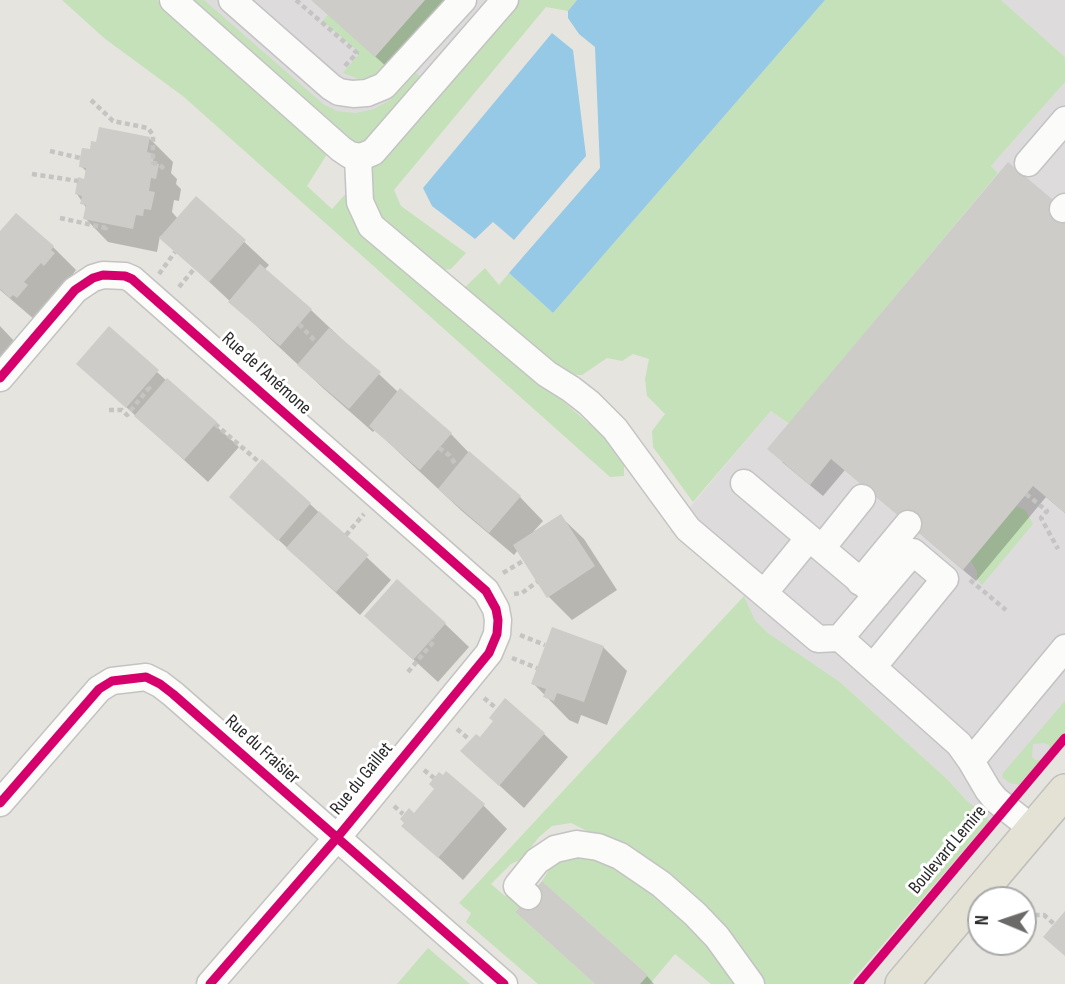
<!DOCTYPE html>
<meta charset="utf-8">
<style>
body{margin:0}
#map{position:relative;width:1065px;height:984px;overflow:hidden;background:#e6e4de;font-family:"Sofia Sans Condensed",sans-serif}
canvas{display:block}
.north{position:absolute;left:967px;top:886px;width:70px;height:70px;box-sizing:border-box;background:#fff;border:2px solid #a9a9a9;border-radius:50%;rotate:272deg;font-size:19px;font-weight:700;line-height:28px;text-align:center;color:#292929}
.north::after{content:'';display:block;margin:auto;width:24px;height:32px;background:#6b6a68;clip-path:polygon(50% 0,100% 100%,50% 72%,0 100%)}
</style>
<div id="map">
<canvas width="1065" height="984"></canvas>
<div class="north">N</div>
</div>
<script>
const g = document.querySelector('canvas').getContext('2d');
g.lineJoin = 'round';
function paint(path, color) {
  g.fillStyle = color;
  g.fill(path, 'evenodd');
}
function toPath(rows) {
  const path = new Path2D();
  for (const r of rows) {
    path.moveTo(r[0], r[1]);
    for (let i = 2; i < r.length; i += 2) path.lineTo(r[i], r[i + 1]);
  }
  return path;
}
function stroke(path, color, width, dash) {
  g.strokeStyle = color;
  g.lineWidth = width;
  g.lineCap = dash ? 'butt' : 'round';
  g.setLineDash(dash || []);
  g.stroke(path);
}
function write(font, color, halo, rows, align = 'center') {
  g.font = font + ' "Sofia Sans Condensed",sans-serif';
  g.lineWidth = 6;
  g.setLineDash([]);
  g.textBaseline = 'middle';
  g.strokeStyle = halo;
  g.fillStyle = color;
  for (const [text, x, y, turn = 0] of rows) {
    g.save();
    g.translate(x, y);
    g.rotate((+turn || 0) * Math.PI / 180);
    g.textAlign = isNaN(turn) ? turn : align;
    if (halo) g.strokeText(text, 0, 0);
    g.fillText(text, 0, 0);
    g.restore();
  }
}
paint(toPath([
 [194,0,490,0,369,138,351,139],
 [1001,0,1065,0,1065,57],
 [1065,82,1065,732,989,821,984,813,968,802,948,780,840,682,768,633,755,620,744,596,670,531,771,411,788,424,998,173,991,166]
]), '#dedbdd');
paint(toPath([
 [62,0,157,0,329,151,307,186,332,209,350,189,355,221,624,454,624,476,610,477,184,97,104,38],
 [191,0,204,0,323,104,337,111,356,113,374,109,390,100,416,73,422,78,361,147],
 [425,0,449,0,376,76,359,79,343,73,360,53,323,21,328,15,375,56],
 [516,0,577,0,568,11,546,7,394,190,401,206,466,253,451,269,437,271,382,223,367,185,372,166],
 [825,0,1001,0,1065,57,1065,82,991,166,998,173,789,424,771,411,693,502,653,447,652,431,665,414,647,396,645,379,649,359,633,354,622,361,607,358,582,375,566,375,460,292,485,268,499,285,509,273,553,313],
 [1016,506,1025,510,1033,524,982,585,977,579,977,571,970,560],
 [744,596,755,620,768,633,840,682,948,780,968,802,984,813,989,821,849,984,757,984,591,833,571,823,552,826,539,837,522,859,511,864,491,884,505,896,514,889,524,901,515,912,595,984,538,984,466,922,471,913,459,903],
 [1065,701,1065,732,1050,750,1049,745,1044,743,1033,744,1032,757,1035,760,1041,760,1019,785,1010,783,1002,777,1003,773],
 [576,855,602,856,665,894,743,984,711,984,675,954,650,984,640,984,648,975,542,881,554,862],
 [428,948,470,984,397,984]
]), '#c5e1b9');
paint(toPath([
 [577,0,825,0,553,313,509,273,600,168,595,47,579,34,568,18,568,11],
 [552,33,573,50,586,156,514,240,493,222,475,239,432,206,423,188]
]), '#95c9e5');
paint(toPath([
 [312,0,448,0,388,68],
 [149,138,173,162,171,173,177,179,176,184,181,189,179,201,174,200,172,212,178,219,197,198,269,265,264,270,311,310,399,393,451,434,474,458,520,497,543,521,533,532,560,516,584,539,617,590,572,620,548,596,518,550,514,555,463,512,375,430,373,432,323,388,160,236,157,252,108,242,85,218,87,209,77,194,85,181,87,172,81,166,91,151],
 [1065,212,1065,513,1046,497,976,581,845,470,823,496,782,462],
 [0,234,53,247,76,270,73,274,77,278,35,320,0,290],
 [0,326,15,342,0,361],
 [110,329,239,447,208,482,79,364],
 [231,496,310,504,391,580,360,615],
 [366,616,445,624,469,647,438,682],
 [603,647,627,671,607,725,581,715,578,724,569,720,533,683],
 [544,734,568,757,524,808,462,751,480,739],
 [436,789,483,805,507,829,463,880,404,826],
 [542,884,647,976,654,984,596,984]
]), '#0003');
paint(toPath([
 [311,0,425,0,375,57],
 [99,127,150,137,147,152,154,154,153,163,159,164,156,179,151,178,149,191,155,192,151,210,144,209,143,216,136,215,133,229,83,219,86,205,80,204,82,196,75,194,78,177,84,179,86,168,79,167,80,158,82,148,90,149,91,141,96,142],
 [1008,162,1065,210,1065,513,1033,486,963,570,831,459,810,485,767,449],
 [196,196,246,240,209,282,159,238],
 [16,213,54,246,51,250,55,253,44,266,41,263,24,282,28,285,17,298,13,295,10,298,0,289,0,231],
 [260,264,312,309,280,346,228,302],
 [109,326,159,370,126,408,76,364],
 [329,328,381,372,349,409,297,365],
 [167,378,217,422,184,460,134,416],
 [400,388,452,433,420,470,369,426],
 [469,451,521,496,489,533,438,489],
 [262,459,311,503,278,541,229,497],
 [319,511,369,555,336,592,286,548],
 [561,514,595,566,547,598,513,545],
 [397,579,446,623,413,660,364,616],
 [552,627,604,646,584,702,557,693,554,701,543,697,546,689,531,684],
 [505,698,545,733,499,786,460,751,476,734,480,737,493,721,489,718],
 [446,771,485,804,438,858,401,826,404,823,400,819,409,808,414,813,434,789,429,784,439,772,443,775],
 [542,881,648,975,640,984,595,984,515,912],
 [1065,911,1065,956,1043,937]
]), '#ceccc8');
const minor = toPath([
 [173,0,341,149,350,155,361,157,373,152,505,0],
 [232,0,331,87,339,92,353,94,367,93,384,86,463,0],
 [358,157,360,202,371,226,547,374,571,389,589,403,615,429,688,529,818,639,840,638],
 [1028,163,1065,120],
 [1063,209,1065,207],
 [0,378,75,290,93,278,103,275,125,276,132,279,486,591,496,609,498,620,497,634,489,653,336,839,210,984],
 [744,483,877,595],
 [822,548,862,498],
 [860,582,908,524],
 [764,593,809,538],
 [873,667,945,579,913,552,840,638,959,744,971,761],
 [0,803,99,689,112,681,146,677,160,684,173,694,504,984],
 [1033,829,996,800,988,790,971,761,1065,648],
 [528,896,517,886,537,861,555,849,577,844,598,847,620,856,661,884,695,914,717,937,751,984]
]);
const major = toPath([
 [902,984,1065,791]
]);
stroke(minor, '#c4c3c3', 29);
stroke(major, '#bfbebc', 36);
stroke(toPath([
 [296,0,357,53,343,68],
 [91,100,113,121,148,128,153,135,153,163,159,164,166,171],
 [50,151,80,158],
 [32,174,78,181],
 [60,218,106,228,106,224],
 [159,274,175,252],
 [179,287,194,269],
 [299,324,316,342],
 [109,410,122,410,127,415,149,388,145,386],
 [215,424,259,462],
 [439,448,449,455,457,466],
 [1026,494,1047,511,1041,518,1058,549],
 [346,535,364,514],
 [503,573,523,561],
 [970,580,1006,610],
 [514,594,522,593,537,582],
 [520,635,545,645],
 [512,658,537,668],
 [408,672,434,641,432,638],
 [484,698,496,708],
 [457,729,470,740],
 [424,770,434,778],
 [394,806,403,814],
 [1023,928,1036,915,1044,915,1054,924]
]), '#c4c4c3', 4.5, [5, 3.5]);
stroke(minor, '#fbfbfa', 26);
stroke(major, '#e4e2d4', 33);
stroke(toPath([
 [0,378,75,290,93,278,103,275,125,276,132,279,486,591,496,609,498,620,497,634,489,653,336,839,210,984],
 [0,803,99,689,112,681,146,677,160,684,173,694,504,984],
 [858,984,1065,738]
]), '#d6006c', 9);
write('19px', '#292929', '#fff', [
 ["Rue de l'Anémone",266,374,42],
 ["Rue du Fraisier",262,750,42],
 ["Rue du Gaillet",362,779,-51],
 ["Boulevard Lemire",948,850,-50]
]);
</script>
